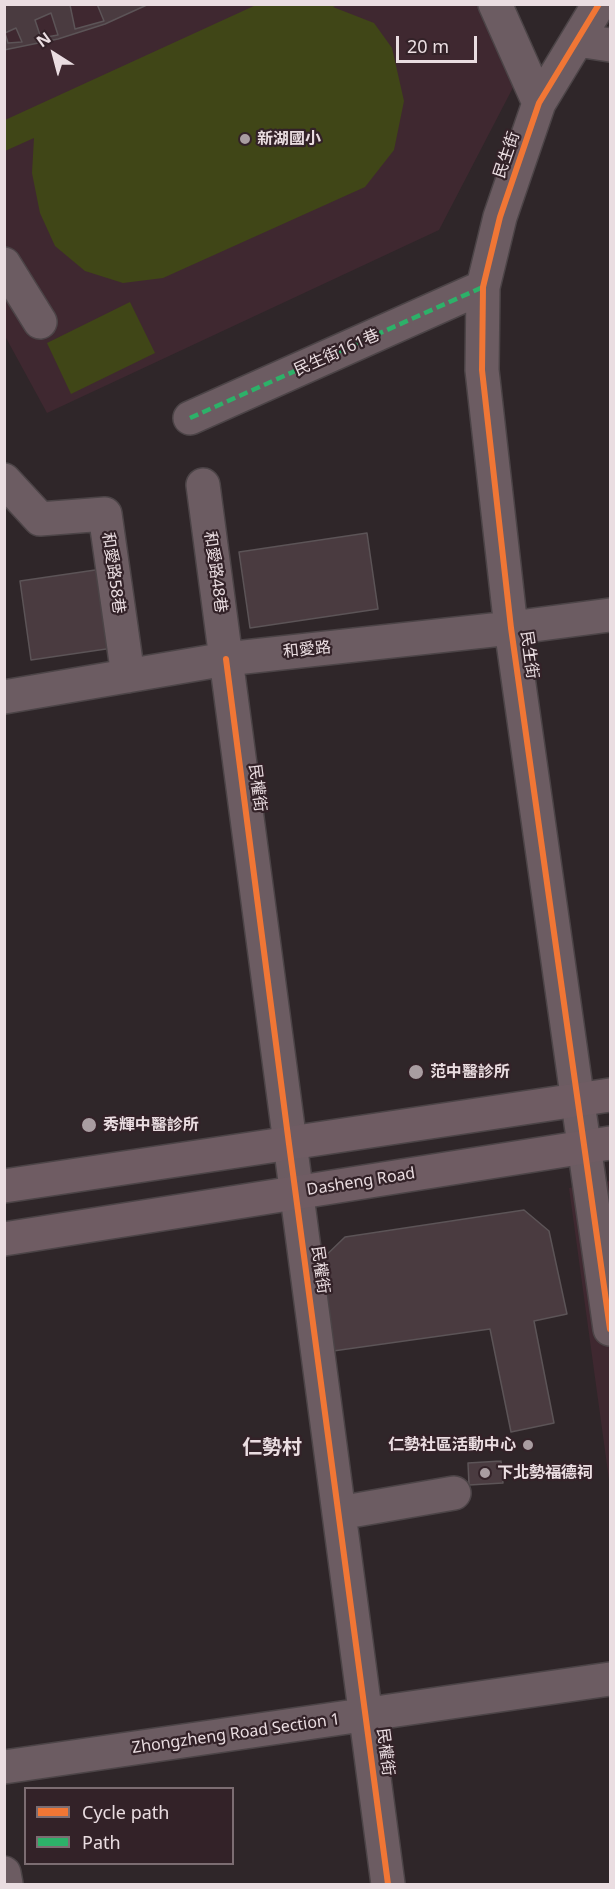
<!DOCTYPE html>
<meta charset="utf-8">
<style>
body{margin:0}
#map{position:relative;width:615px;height:1889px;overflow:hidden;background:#2f2629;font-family:"Noto Sans",sans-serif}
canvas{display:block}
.frame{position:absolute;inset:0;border:6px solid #eadde1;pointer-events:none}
.legend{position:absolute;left:24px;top:1787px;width:210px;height:78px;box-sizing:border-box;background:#332228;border:2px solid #7c6d72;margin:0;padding:8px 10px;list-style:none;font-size:18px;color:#eadde1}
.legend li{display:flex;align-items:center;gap:12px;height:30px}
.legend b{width:30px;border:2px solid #7c6d72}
.north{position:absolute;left:24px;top:24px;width:60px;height:60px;-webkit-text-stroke:4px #332228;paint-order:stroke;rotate:324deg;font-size:16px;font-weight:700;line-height:24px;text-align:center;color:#eadde1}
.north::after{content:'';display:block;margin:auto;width:21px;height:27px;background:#eadde1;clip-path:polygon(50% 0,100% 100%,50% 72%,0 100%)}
.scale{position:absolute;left:396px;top:36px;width:81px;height:27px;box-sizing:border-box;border:3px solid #eadde1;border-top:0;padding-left:8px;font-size:18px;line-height:21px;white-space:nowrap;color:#eadde1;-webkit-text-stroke:4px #332228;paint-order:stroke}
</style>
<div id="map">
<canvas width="615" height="1889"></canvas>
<div class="frame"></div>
<ul class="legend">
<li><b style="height:8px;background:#f07635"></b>Cycle path</li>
<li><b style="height:8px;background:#2db169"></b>Path</li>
</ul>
<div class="north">N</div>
<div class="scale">20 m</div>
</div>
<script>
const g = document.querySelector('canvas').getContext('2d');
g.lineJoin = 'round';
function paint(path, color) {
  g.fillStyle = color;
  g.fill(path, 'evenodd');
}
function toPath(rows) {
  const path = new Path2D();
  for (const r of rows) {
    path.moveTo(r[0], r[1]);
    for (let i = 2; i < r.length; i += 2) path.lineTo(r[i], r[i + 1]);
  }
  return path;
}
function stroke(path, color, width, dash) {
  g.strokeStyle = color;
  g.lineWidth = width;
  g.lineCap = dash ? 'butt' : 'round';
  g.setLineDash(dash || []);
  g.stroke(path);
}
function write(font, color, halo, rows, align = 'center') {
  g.font = font + ' "Noto Sans","Noto Sans TC",sans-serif';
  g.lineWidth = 4.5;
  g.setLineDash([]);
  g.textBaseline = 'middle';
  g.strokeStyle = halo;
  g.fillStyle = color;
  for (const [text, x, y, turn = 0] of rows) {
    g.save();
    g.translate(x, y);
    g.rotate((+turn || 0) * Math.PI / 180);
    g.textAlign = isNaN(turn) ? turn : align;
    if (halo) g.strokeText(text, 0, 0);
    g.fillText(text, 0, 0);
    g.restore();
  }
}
paint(toPath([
 [4,5,512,5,533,49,439,230,47,413,5,336],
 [610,1181,610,1487,569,1188]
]), '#3f2830');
paint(toPath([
 [256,5,337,5,333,7,374,23,392,48,404,101,394,150,365,187,163,278,123,283,85,271,55,246,40,213,32,173,34,138,5,151,5,120],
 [130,302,155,353,71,394,47,343]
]), '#404617');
const building = toPath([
 [4,4,72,4,70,5,75,29,104,21,97,4,149,4,105,24,58,39,4,50,4,4],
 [51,13,58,35,41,38,35,20,51,13],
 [16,28,22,42,8,43,5,33,16,28],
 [367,533,378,609,250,628,239,552,367,533],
 [102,569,113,648,31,660,20,581,102,569],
 [524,1210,549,1231,567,1314,534,1321,554,1423,511,1432,490,1329,326,1352,316,1265,345,1237,524,1210],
 [501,1461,503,1483,469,1485,468,1463,501,1461]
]);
paint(building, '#4a3b40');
stroke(building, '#5c5457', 1.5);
const minor = toPath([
 [495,4,539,103],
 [599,4,539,103,500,217,483,287,482,370,511,628,610,1329],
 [578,40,610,45],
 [4,264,40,322],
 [190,418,483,287],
 [4,480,40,519,105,514,128,676],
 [203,485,388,1884],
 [4,697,226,659,511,628,610,615],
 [339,1513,454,1493],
 [4,1767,610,1679],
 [4,1873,6,1884]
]);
const major = toPath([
 [4,1186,610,1095],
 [4,1239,610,1143]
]);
stroke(minor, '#4c4447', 36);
stroke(major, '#4c4447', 36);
stroke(minor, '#6c5c62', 33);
stroke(major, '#6f5c63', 33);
stroke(toPath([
 [190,418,483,287]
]), '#2db169', 4.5, [9, 4.5]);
stroke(toPath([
 [599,4,539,103,500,217,483,287,482,370,511,628,610,1329],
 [226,659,289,1144,388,1884]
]), '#f07635', 6);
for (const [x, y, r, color] of [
 [245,139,6,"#a99da1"],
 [416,1072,8,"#a99da1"],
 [89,1125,8,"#a99da1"],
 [528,1445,6,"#a99da1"],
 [485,1473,6,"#a99da1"]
]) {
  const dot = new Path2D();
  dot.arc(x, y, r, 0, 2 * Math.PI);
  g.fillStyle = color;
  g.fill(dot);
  stroke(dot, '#332228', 2);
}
write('bold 16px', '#eadde1', '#332228', [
 ["新湖國小",257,139],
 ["范中醫診所",430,1072],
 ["秀輝中醫診所",103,1125],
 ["仁勢社區活動中心",516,1445,"right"],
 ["下北勢福德祠",497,1473]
], 'left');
write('16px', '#eadde1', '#332228', [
 ["民生街",507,155,-71],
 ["民生街161巷",337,353,-24],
 ["和愛路48巷",215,572,82],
 ["和愛路58巷",113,573,82],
 ["和愛路",307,650,-6],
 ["民生街",529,655,82],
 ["民權街",257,788,83],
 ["Dasheng Road",361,1182,-9],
 ["民權街",320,1270,82],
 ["Zhongzheng Road Section 1",236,1734,-8],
 ["民權街",385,1752,83]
]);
write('bold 20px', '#eadde1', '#332228', [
 ["仁勢村",272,1448]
]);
</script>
